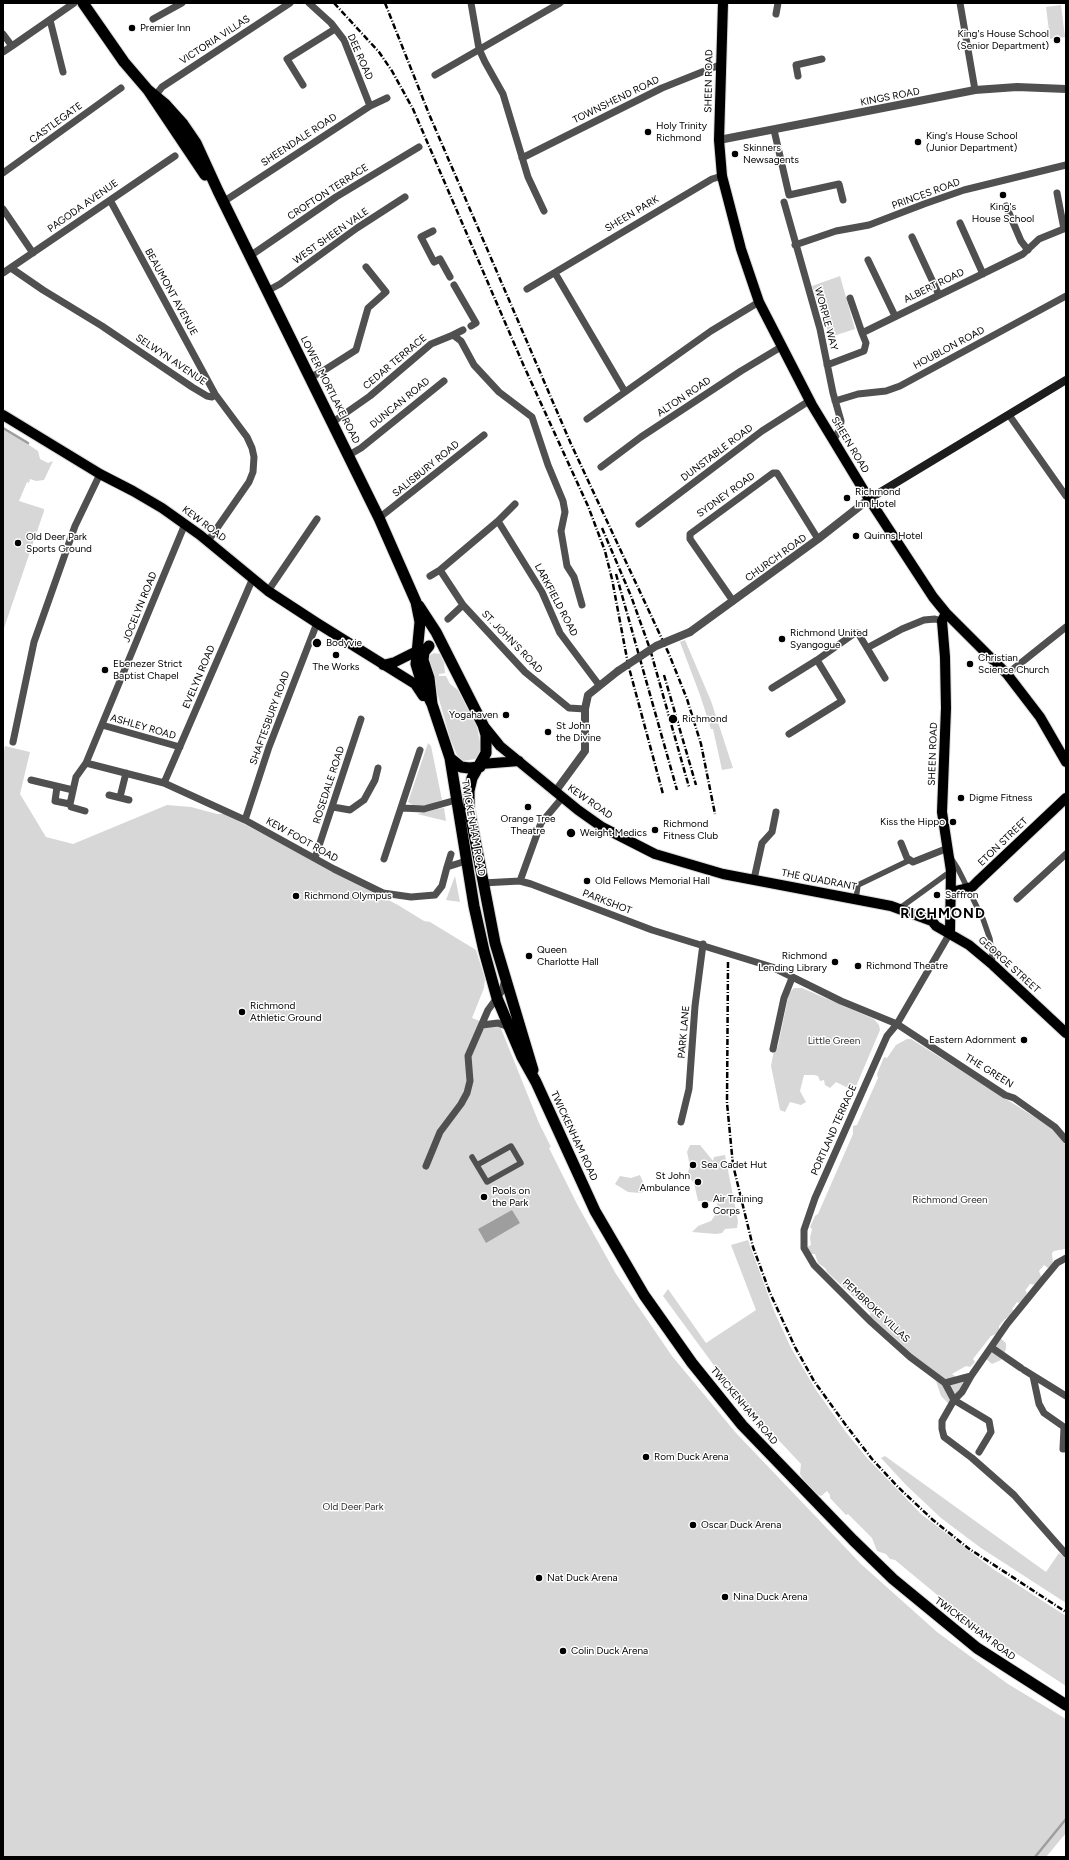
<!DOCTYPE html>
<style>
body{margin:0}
#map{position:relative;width:1069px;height:1860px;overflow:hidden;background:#fff;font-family:Figtree,sans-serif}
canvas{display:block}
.frame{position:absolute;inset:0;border:4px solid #000;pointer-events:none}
</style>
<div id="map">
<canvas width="1069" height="1860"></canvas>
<div class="frame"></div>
</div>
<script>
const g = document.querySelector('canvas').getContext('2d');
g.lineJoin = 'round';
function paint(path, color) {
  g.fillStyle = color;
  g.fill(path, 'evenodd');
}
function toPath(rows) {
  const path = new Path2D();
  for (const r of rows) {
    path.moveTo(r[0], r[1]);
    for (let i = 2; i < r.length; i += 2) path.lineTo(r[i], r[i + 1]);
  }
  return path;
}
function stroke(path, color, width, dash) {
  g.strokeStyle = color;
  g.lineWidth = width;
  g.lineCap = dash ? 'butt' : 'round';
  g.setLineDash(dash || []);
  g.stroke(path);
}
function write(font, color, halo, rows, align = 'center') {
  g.font = font + ' Figtree,sans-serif';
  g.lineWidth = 3;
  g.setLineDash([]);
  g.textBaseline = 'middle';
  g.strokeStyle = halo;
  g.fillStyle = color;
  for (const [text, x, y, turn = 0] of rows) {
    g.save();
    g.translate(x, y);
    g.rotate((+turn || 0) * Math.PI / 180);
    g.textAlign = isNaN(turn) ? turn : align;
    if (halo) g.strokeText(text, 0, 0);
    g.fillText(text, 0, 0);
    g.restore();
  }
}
paint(toPath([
 [1061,5,1065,37,1050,39,1046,7],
 [840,276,855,329,830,337,812,286],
 [3,427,27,441,29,445,38,451,40,459,48,463,53,461,44,480,36,481,30,479,29,483,27,482,19,501,44,509,44,511,3,631],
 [685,640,711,701,733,768,722,770,713,729,711,729,700,695,680,642],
 [434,653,440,654,444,663,445,673,439,674,439,676,446,676,450,684,458,690,477,727,481,748,479,755,475,759,463,761,457,755,450,738,427,657],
 [428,743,431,746,442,800,428,805,414,806,408,802],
 [5,746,30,752,20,794,46,837,73,844,167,805,191,807,217,814,225,814,398,905,424,921,430,922,476,950,485,979,484,988,472,1018,490,1025,500,1026,539,1123,551,1147,549,1148,577,1204,616,1274,672,1356,736,1433,861,1564,937,1632,1008,1684,1066,1719,1066,1833,1046,1857,3,1857,3,757],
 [444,808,446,821,417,814,437,809],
 [455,876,460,902,446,900],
 [794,988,802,988,874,1019,879,1025,880,1030,854,1091,836,1082,830,1088,825,1085,824,1080,820,1081,818,1076,814,1075,804,1075,800,1091,806,1102,801,1105,790,1102,785,1112,780,1110,771,1066,774,1050,776,1050,778,1046,789,993],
 [907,1039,911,1039,1052,1128,1066,1146,1065,1249,1054,1251,1052,1253,1053,1264,1048,1268,1044,1265,1039,1271,1041,1276,1038,1285,1030,1284,1025,1291,1027,1292,1024,1299,1019,1303,1017,1302,1012,1309,1014,1311,1011,1315,1004,1320,999,1326,999,1333,991,1336,973,1359,975,1362,970,1367,966,1366,952,1374,963,1382,955,1402,948,1403,941,1396,936,1381,869,1316,871,1313,827,1272,825,1268,818,1263,815,1254,810,1254,807,1247,811,1245,810,1238,812,1229,810,1227,815,1216,818,1214,853,1134,853,1126,857,1125,878,1078,877,1074,884,1057,887,1058,896,1045],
 [690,1145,700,1145,713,1161,714,1157,725,1155,738,1221,737,1228,725,1229,722,1233,716,1234,692,1232,698,1226,711,1221,718,1211,717,1202,698,1201,694,1183,687,1175,690,1166,687,1152],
 [640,1175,646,1189,641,1193,628,1192,615,1184,620,1176,631,1178],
 [748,1240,774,1311,791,1348,816,1390,845,1431,867,1458,921,1514,993,1569,1066,1616,1066,1686,976,1627,895,1560,890,1559,886,1554,877,1551,872,1538,848,1514,846,1515,830,1498,830,1495,827,1491,821,1496,811,1492,800,1474,801,1464,756,1416,724,1379,663,1296,668,1289,706,1343,756,1310,731,1245],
 [1000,1338,1006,1343,1006,1349,1001,1360,992,1364,986,1359],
 [885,1456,1046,1572,1059,1553,1066,1559,1066,1603,981,1548,941,1518,906,1485,881,1458]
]), '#d7d7d7');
paint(toPath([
 [512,1210,520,1223,486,1243,478,1229]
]), '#9e9e9e');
stroke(toPath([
 [3,428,28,443],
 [1035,1857,1066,1819]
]), '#9e9e9e', 2.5);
const primary = toPath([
 [723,3,719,140,722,176,741,249,759,302,812,405,869,499,933,597,946,613,1007,674,1040,717,1066,762],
 [3,415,100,474,133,491,162,508,200,535,268,591,317,623,415,684,423,696],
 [946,613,942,621,945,657,946,708,942,812,951,871,950,933],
 [383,665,395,662,417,651],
 [483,725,500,746,578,810,602,827,655,854,723,874,891,906,932,921,936,926,969,945,993,965,1066,1033],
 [481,764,519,761],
 [951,892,972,887,977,882,1066,798]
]);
const trunk = toPath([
 [83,3,124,62,148,90,205,175],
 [148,90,165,104,183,124,196,143,218,191,379,518,416,602,420,622,416,664,422,684,432,704],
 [419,606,436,632,483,725,486,735,486,753,472,778,469,791,469,808,495,943,533,1070],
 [429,646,424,652,423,660,429,678,432,704,450,758,461,767,469,768,480,767],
 [450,758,474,906,484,951,497,998,522,1057,536,1082,595,1211,644,1295,692,1363,742,1425,853,1540,893,1579,977,1648,1066,1705]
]);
stroke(primary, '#dbdbdb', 12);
stroke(trunk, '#dbdbdb', 13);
stroke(toPath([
 [951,858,958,869,983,919,990,939,993,964],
 [856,899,858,885,910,860],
 [900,908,951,871],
 [472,1157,487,1182,521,1163,511,1146,477,1165]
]), '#505050', 5.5);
stroke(toPath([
 [309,3,331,23,344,40,370,106],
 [471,3,479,49,485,62,503,94,528,177,544,211],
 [960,3,975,90],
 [776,14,778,3],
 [153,19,182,3],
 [50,20,63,72],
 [3,34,12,46,74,3],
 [3,52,12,46],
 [435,75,560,3],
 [798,76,796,65,822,59],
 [303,85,287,59,335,29],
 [155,96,162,87,290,3],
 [774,130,789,195,839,184,843,200],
 [522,158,662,88,717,66,721,66],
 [3,173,121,88],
 [1057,193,1064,229],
 [110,200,215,394,247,437,252,448,254,457,253,472,249,482,208,541],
 [223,202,370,106,387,98],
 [784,202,820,329,833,393,841,421,840,429,833,441],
 [1006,206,1021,241,1028,250],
 [3,209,33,253],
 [960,223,983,274],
 [433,231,421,237,434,262,440,259,450,277],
 [912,237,939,295],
 [795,245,836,231,869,225,924,204,964,190,1066,165],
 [250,256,336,197,419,147],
 [868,260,895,316],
 [11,268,43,290,102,326,192,387,207,396,212,397,215,394],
 [3,273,175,156],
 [555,273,625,392],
 [454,285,476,323,471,326],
 [527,289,712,179,722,176],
 [267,291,280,284,357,228,405,197],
 [850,298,862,333],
 [453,335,463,330],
 [827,365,864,351,866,343,862,333,1023,254,1039,239,1066,228],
 [311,377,323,371,356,350,368,308,386,292,366,267],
 [835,401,858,394,886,391,900,386,1066,296],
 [1009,415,1066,496],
 [587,419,711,331,759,302],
 [333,422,370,396,431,344,453,335,461,341,474,365,499,392,532,417,548,465,563,501,565,512,561,531,567,566,574,577,582,605],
 [349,455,361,448,444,381],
 [601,467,641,437,741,371,781,347],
 [379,518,484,435],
 [498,521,515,504],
 [639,524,762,431,809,401],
 [440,570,463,605,525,672,569,708,585,709],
 [430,576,440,570,498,521,542,592,560,633,599,685],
 [268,591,317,519],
 [733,601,690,539,690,534,773,473,777,473,818,539],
 [448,619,463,605],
 [867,648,885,678],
 [817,660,855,633,858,633,867,648,902,629,924,620,935,619,942,621],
 [1007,674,1066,627],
 [772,688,817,660,842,701,789,734],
 [102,725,180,747],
 [13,742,34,642,75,526,100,474],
 [86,763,164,783,245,820,334,869,383,893,411,897,435,895,442,886,447,867,466,861],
 [31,780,73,790],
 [164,783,253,578],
 [57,787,55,801,70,804],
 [109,795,129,800],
 [120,797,126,773],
 [333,807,350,810,364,800,375,780,378,768],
 [401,808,424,809,456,800],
 [85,811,71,807,70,804,76,777,86,763,185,524],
 [245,820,269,747,317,623],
 [901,843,907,858,913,862,948,848],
 [315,858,361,719],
 [384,859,420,750],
 [447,867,451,854],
 [754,879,762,843,772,832,776,812],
 [520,881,541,823,562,798],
 [482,883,520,881,531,884,652,930,772,967,841,1001,897,1024,1005,1095,1014,1098,1055,1127,1066,1140],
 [1017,899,1066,854],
 [950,933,897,1024,887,1036,815,1198,804,1230,804,1248,814,1265,871,1322,910,1357,945,1383,971,1376,1007,1324,1042,1281,1057,1263,1066,1258],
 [482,1025,498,1023,506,1026,510,1030],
 [773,1049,784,998,792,978],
 [681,1122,689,1089,695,1006,703,944],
 [426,1166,440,1132,461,1104,467,1093,470,1081,468,1056,488,1010,502,991,505,979],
 [992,1348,1021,1368],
 [1024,1370,1066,1396],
 [971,1376,962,1392,954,1400,989,1421,991,1432,979,1452],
 [1033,1376,1039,1404,1044,1413,1064,1427,1063,1449],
 [945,1383,954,1400,942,1421,942,1429,944,1437,972,1458,1014,1495,1066,1554]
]), '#505050', 7);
stroke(toPath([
 [719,140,975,90,1017,87,1066,89],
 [690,632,818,539,869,499],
 [555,792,585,751,585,709,588,695,618,671]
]), '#505050', 8);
stroke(toPath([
 [869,499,1066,380]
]), '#1d1d1d', 8);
stroke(primary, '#000', 10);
stroke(trunk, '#000', 11);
stroke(toPath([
 [334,3,379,52,392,71,413,109,523,364,588,506,605,551,612,579,628,664,663,794],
 [385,3,429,114,571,444,669,654,687,699,701,744,715,814],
 [602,528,631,596,650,649,689,787],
 [616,574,677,790],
 [664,675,696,785],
 [728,962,727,1103,733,1165,753,1247,770,1293,795,1347,814,1381,845,1424,872,1459,898,1487,933,1520,968,1548,1066,1612]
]), '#000', 2.5, [6, 2, 1, 2]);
stroke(toPath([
 [618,671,656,646,690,632]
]), '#505050', 8);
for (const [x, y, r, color] of [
 [132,28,4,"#000"],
 [1057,40,4,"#000"],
 [648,132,4,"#000"],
 [918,142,4,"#000"],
 [735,154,4,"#000"],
 [1003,195,4,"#000"],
 [847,498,4,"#000"],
 [856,536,4,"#000"],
 [18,543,4,"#000"],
 [782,639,4,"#000"],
 [317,643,5,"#000"],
 [336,655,4,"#000"],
 [970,664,4,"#000"],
 [105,670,4,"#000"],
 [506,715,4,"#000"],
 [673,719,5,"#000"],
 [548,732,4,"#000"],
 [961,798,4,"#000"],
 [528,807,4,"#000"],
 [953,822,4,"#000"],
 [655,830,4,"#000"],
 [571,833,5,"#000"],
 [587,881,4,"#000"],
 [937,895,4,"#000"],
 [296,896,4,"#000"],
 [529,956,4,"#000"],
 [835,962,4,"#000"],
 [858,966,4,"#000"],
 [242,1012,4,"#000"],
 [1024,1040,4,"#000"],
 [693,1165,4,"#000"],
 [698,1182,4,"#000"],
 [484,1197,4,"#000"],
 [705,1205,4,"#000"],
 [646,1457,4,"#000"],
 [693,1525,4,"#000"],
 [539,1578,4,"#000"],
 [725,1597,4,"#000"],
 [563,1651,4,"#000"]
]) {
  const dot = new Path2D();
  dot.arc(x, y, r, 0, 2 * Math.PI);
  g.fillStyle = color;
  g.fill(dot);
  stroke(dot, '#fff', 1.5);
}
write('10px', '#000', '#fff', [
 ["Premier Inn",140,28],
 ["King's House School",1049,34,"right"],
 ["(Senior Department)",1049,46,"right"],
 ["Holy Trinity",656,126],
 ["Richmond",656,138],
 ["King's House School",926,136],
 ["(Junior Department)",926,148],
 ["Skinners",743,148],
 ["Newsagents",743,160],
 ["King's",1003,207,"center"],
 ["House School",1003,219,"center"],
 ["Richmond",855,492],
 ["Inn Hotel",855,504],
 ["Quinns Hotel",864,536],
 ["Old Deer Park",26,537],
 ["Sports Ground",26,549],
 ["Richmond United",790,633],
 ["Syangogue",790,645],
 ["Bodyvie",326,643],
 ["Christian",978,658],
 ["Science Church",978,670],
 ["Ebenezer Strict",113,664],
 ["Baptist Chapel",113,676],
 ["The Works",336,667,"center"],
 ["Yogahaven",498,715,"right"],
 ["Richmond",682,719],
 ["St John",556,726],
 ["the Divine",556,738],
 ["Digme Fitness",969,798],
 ["Orange Tree",528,819,"center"],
 ["Theatre",528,831,"center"],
 ["Kiss the Hippo",945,822,"right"],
 ["Richmond",663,824],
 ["Fitness Club",663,836],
 ["Weight Medics",580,833],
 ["Old Fellows Memorial Hall",595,881],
 ["Saffron",945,895],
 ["Richmond Olympus",304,896],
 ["Queen",537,950],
 ["Charlotte Hall",537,962],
 ["Richmond",827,956,"right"],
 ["Lending Library",827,968,"right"],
 ["Richmond Theatre",866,966],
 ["Richmond",250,1006],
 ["Athletic Ground",250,1018],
 ["Eastern Adornment",1016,1040,"right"],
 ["Sea Cadet Hut",701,1165],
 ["St John",690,1176,"right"],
 ["Ambulance",690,1188,"right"],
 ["Pools on",492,1191],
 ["the Park",492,1203],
 ["Air Training",713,1199],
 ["Corps",713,1211],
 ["Rom Duck Arena",654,1457],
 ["Oscar Duck Arena",701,1525],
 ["Nat Duck Arena",547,1578],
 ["Nina Duck Arena",733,1597],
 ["Colin Duck Arena",571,1651]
], 'left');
write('10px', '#000', '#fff', [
 ["VICTORIA VILLAS",215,40,-33],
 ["DEE ROAD",360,57,66],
 ["SHEEN ROAD",709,81,-89],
 ["KINGS ROAD",890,97,-11],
 ["TOWNSHEND ROAD",616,100,-26],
 ["CASTLEGATE",56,123,-36],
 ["SHEENDALE ROAD",299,140,-33],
 ["CROFTON TERRACE",328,192,-33],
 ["PRINCES ROAD",926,194,-20],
 ["PAGODA AVENUE",83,206,-35],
 ["SHEEN PARK",632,214,-31],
 ["WEST SHEEN VALE",331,236,-35],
 ["ALBERT ROAD",934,286,-26],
 ["BEAUMONT AVENUE",171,292,61],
 ["WORPLE WAY",826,319,75],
 ["HOUBLON ROAD",949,348,-28],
 ["SELWYN AVENUE",171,360,34],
 ["CEDAR TERRACE",395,362,-40],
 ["LOWER MORTLAKE ROAD",330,390,63],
 ["ALTON ROAD",684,397,-34],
 ["DUNCAN ROAD",400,403,-39],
 ["SHEEN ROAD",850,445,59],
 ["DUNSTABLE ROAD",717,453,-37],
 ["SALISBURY ROAD",426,469,-39],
 ["SYDNEY ROAD",726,495,-36],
 ["KEW ROAD",204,524,37],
 ["CHURCH ROAD",776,558,-36],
 ["LARKFIELD ROAD",556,600,62],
 ["JOCELYN ROAD",140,607,-68],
 ["ST. JOHN'S ROAD",512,642,46],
 ["EVELYN ROAD",199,677,-67],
 ["SHAFTESBURY ROAD",270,718,-70],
 ["ASHLEY ROAD",143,727,16],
 ["SHEEN ROAD",933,754,-88],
 ["ROSEDALE ROAD",329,785,-72],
 ["KEW ROAD",590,802,35],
 ["TWICKENHAM ROAD",473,828,80],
 ["KEW FOOT ROAD",302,840,29],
 ["ETON STREET",1003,842,-44],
 ["THE QUADRANT",819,880,11],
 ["PARKSHOT",607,902,21],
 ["GEORGE STREET",1009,965,42],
 ["PARK LANE",684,1032,-85],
 ["THE GREEN",989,1071,32],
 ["PORTLAND TERRACE",834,1130,-66],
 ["TWICKENHAM ROAD",574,1136,65],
 ["PEMBROKE VILLAS",876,1311,43],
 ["TWICKENHAM ROAD",744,1406,50],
 ["TWICKENHAM ROAD",975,1629,37]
]);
write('10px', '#2e2e2e', '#fff', [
 ["Little Green",834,1041],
 ["Richmond Green",950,1200],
 ["Old Deer Park",353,1507]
]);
g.letterSpacing = '1px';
write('bold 14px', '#000', '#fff', [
 ["RICHMOND",943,914]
]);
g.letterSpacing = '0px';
</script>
